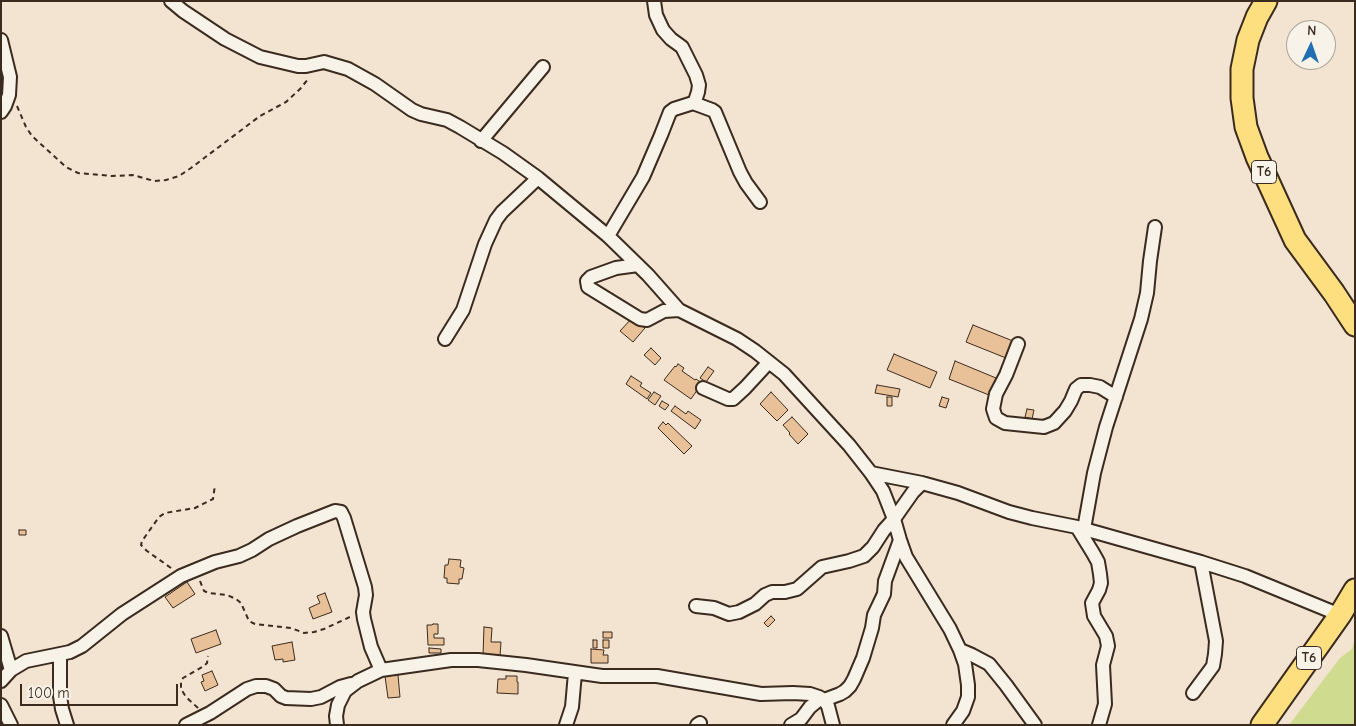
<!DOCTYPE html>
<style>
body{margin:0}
#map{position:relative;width:1356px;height:726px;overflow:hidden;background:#f2e4d0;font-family:"Comic Neue",sans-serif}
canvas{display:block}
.frame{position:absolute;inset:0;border:2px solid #3b2a1e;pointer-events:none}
.north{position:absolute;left:1286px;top:20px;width:50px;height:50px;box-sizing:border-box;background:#f7f3e8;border:1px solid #aca397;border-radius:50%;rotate:3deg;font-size:14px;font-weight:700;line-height:20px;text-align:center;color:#3b2a1e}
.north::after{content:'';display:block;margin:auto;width:18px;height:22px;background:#1f6fb2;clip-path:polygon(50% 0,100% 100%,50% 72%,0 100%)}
.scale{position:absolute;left:20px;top:684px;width:158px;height:22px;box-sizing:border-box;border:2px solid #3b2a1e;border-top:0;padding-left:6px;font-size:15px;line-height:18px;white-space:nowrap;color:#3b2a1e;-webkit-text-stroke:4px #f7f3e8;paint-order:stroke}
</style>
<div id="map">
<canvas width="1356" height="726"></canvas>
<div class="frame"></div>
<div class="north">N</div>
<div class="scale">100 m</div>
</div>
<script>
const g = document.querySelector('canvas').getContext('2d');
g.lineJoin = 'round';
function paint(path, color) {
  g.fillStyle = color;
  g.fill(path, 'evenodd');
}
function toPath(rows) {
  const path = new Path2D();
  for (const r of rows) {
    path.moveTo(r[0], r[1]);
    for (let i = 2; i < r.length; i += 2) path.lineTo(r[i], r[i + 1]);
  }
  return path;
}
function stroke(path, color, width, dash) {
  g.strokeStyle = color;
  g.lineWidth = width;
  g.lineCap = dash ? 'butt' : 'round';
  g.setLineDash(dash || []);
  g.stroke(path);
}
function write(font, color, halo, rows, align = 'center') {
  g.font = font + ' "Comic Neue",sans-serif';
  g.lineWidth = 4;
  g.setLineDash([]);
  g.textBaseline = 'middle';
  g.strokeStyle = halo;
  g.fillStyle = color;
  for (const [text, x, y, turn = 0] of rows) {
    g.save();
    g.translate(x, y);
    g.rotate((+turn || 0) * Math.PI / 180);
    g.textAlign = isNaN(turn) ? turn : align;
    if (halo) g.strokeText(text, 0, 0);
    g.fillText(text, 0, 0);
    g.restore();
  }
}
paint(toPath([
 [1355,638,1355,725,1289,725,1340,658,1352,649]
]), '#cfdb8e');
const building = toPath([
 [632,318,645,328,633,342,620,331,632,318],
 [973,325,1013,341,1006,358,966,342,973,325],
 [651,348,661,358,655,365,644,355,651,348],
 [894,354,937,372,930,388,887,370,894,354],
 [955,361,996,378,989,395,949,379,955,361],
 [678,364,684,368,682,371,695,380,696,379,702,383,691,399,664,380,675,366,676,367,678,364],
 [708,367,714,371,706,382,700,378,708,367],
 [631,376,642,383,640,386,651,393,647,399,626,384,631,376],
 [877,385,900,389,898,397,875,393,877,385],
 [654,392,661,396,655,405,648,400,654,392],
 [771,392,788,410,777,421,760,404,771,392],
 [887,397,892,397,892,406,887,406,887,397],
 [942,397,949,399,946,408,939,406,942,397],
 [662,401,669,405,665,410,659,406,662,401],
 [675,406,686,414,688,411,701,420,695,429,671,411,675,406],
 [1027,409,1034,410,1032,419,1025,417,1027,409],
 [792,417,808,434,798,444,789,434,790,433,783,425,792,417],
 [663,422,666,425,668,423,692,446,684,454,658,428,663,422],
 [19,530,26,530,26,535,19,535,19,530],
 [449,559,461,560,460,567,464,568,462,579,459,579,459,584,447,583,447,578,444,578,445,565,448,565,449,559],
 [187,582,195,594,173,608,165,597,187,582],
 [325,593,332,612,313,619,309,608,320,603,317,596,325,593],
 [771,616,775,620,768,627,764,623,771,616],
 [433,624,438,624,438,634,434,634,434,638,444,638,444,645,428,645,427,625,432,625,433,624],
 [484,627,492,628,491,642,501,642,500,656,483,656,484,627],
 [216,630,221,644,196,653,191,639,216,630],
 [603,632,612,632,612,638,603,638,603,632],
 [593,640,597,640,597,648,593,648,593,640],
 [603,640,609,640,609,648,603,648,603,640],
 [292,642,295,660,283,662,283,659,275,660,272,646,292,642],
 [429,648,441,649,441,653,429,653,429,648],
 [591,649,604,650,603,655,608,655,608,663,591,663,591,649],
 [212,671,218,685,205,691,201,682,204,681,202,675,212,671],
 [398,675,400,697,388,698,385,676,398,675],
 [506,676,517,676,517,682,518,682,518,694,497,693,498,679,506,679,506,676]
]);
paint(building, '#e8c198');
stroke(building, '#3b2a1e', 1);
const minor = toPath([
 [171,1,183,11,225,39,260,57,298,66,306,66,324,62,348,69,375,84,412,110,421,114,447,120,460,127,503,153,538,178,608,236,648,275,679,310,737,339,755,351,784,374,849,445,871,473,883,491,894,519,900,540,906,557,950,629,960,650,965,664,968,685,968,697,963,711,953,725],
 [1,40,10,77,9,95,5,106,1,112],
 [693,103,712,110,715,112,740,172,746,183,760,202],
 [481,141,543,67],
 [608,236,643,177,661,135,670,112,674,109,693,103,695,101,698,92,699,85,696,75,682,47,671,39,663,30,656,15,654,1],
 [638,265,616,268,591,277,587,281,588,287,640,319,647,320,664,311,679,310],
 [445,339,463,310,485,244,496,220,502,212,538,178],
 [1018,344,1006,375,996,394,993,409,996,418,1005,423,1044,427,1054,423,1065,411,1071,401,1076,389,1081,385,1090,385,1100,387,1116,397],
 [703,388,728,399,733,399,745,388,769,362],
 [871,473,922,483,958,493,1009,512,1032,518,1077,527,1201,562,1245,576,1340,615],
 [1077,527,1093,553,1098,562,1100,574,1101,583,1099,590,1092,603,1094,616,1106,636,1108,646,1103,665,1105,704,1099,725],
 [1084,529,1094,473,1106,427,1141,319,1147,293,1150,261,1155,227],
 [696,606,714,608,729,614,739,612,755,604,765,595,772,592,785,592,797,589,822,567,849,561,864,556,873,547,884,530,894,519,913,492,922,483],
 [1,636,11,670],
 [960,650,972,655,989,664,1006,685,1035,725],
 [60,654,60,696,62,709,67,725],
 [1,681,11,670,26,661,70,652,82,646,122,614,181,576,215,562,239,556,252,550,269,539,297,526,335,511,341,512,344,518,365,587,366,595,363,612,364,619,371,647,381,670],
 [1193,693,1213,666,1215,654,1216,641,1201,562],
 [824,700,840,694,845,691,850,686,854,679,863,658,872,628,874,615,884,594,885,581,900,540],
 [1,705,11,725],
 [186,725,210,713,247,689,256,686,266,686,274,689,281,696,286,698,311,699,321,697,340,687,351,684],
 [337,725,336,716,338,705,345,691,358,681,381,670,451,660,478,660,526,665,602,676,657,676,761,694,793,693,810,694,819,697,824,700,828,706,833,725],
 [566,725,572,707,575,673],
 [697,725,700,723],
 [791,725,801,719,810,707,821,698]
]);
const trunk = toPath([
 [1266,1,1257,17,1248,40,1242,69,1242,98,1246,127,1257,157,1295,240,1334,293,1355,325],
 [1262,725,1340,615,1355,590]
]);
stroke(minor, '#3b2a1e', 16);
stroke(trunk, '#3b2a1e', 25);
stroke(toPath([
 [17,106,26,127,32,136,66,167,78,173,112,176,133,175,154,181,166,180,179,176,191,168,260,116,286,102,300,89,309,78],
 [171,568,147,551,141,545,142,541,159,517,165,513,195,508,213,499,215,485],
 [200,581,204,591,209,593,227,595,236,599,241,603,249,621,255,624,291,628,304,633,314,632,324,629,352,616],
 [198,708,186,697,181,689,181,682,183,678,204,666,207,663,208,656]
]), '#3b2a1e', 2, [5, 4]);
stroke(minor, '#f7f3e8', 12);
stroke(trunk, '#fddf80', 21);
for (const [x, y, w] of [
 [1264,172,25],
 [1309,658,25]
]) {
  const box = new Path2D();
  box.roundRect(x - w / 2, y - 11.5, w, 23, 4);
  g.fillStyle = '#f7f3e8';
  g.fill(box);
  stroke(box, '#3b2a1e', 1);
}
write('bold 14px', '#3b2a1e', null, [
 ["T6",1264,172],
 ["T6",1309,658]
]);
</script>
